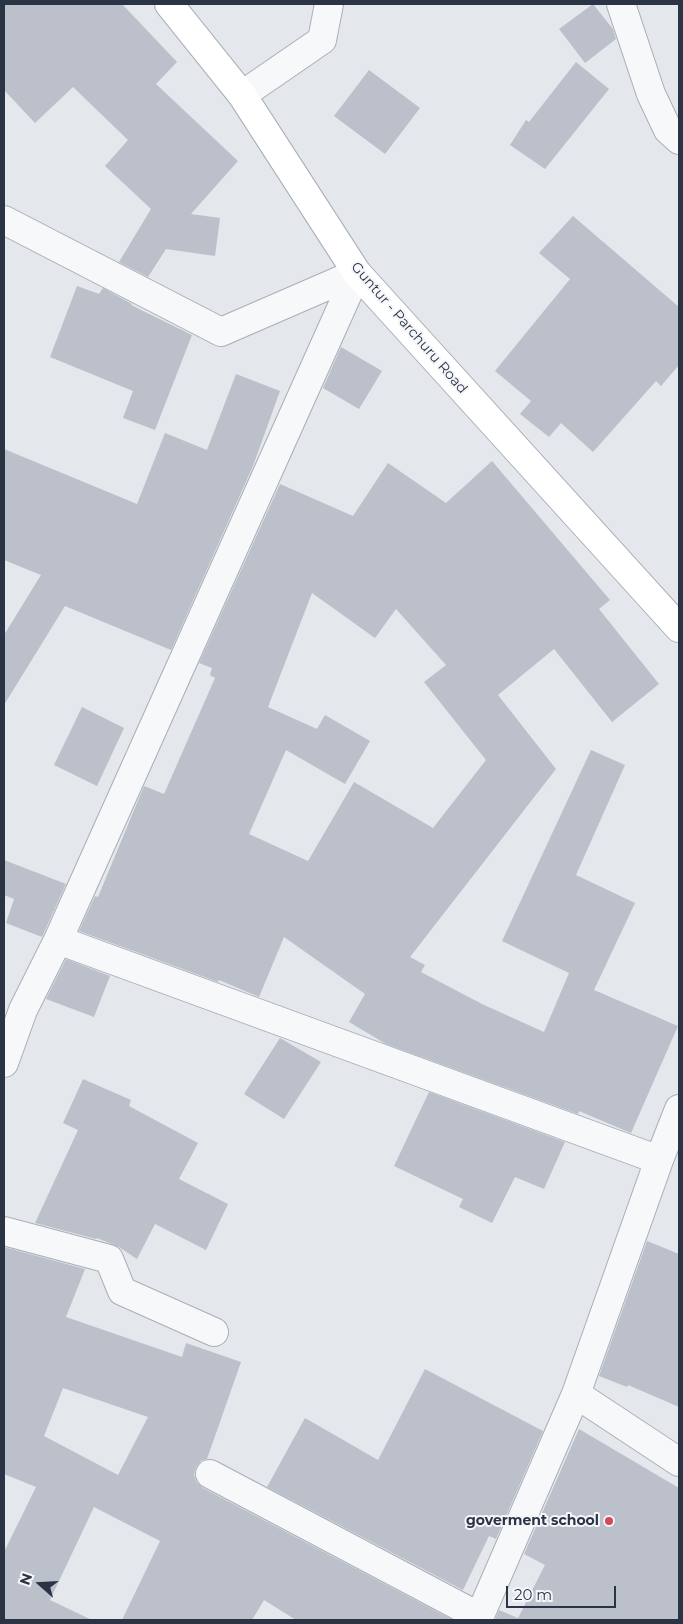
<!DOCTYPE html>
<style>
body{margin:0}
#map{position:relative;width:683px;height:1624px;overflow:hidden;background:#e4e7ec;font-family:Montserrat,sans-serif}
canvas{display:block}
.frame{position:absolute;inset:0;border:5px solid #2b3445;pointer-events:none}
.north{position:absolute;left:15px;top:1559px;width:50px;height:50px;-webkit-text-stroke:4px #f4f6f9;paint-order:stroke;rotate:289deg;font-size:14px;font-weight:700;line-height:20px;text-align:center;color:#2b3445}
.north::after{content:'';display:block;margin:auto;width:18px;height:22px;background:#2b3445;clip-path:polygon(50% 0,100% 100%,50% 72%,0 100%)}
.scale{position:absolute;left:506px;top:1586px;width:110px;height:22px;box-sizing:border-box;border:2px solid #2b3445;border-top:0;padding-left:6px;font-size:15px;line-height:18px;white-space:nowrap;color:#2b3445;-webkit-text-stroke:4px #f4f6f9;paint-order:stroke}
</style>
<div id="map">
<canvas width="683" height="1624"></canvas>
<div class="frame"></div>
<div class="north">N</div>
<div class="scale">20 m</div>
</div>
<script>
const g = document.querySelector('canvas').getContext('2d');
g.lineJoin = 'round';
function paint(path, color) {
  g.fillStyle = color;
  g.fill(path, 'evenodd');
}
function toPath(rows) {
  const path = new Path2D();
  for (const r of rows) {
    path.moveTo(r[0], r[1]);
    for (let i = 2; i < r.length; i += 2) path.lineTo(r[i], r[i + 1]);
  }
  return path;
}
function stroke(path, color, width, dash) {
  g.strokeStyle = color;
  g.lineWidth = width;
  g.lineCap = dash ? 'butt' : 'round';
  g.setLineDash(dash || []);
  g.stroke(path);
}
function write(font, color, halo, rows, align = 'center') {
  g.font = font + ' Montserrat,sans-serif';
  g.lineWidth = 4;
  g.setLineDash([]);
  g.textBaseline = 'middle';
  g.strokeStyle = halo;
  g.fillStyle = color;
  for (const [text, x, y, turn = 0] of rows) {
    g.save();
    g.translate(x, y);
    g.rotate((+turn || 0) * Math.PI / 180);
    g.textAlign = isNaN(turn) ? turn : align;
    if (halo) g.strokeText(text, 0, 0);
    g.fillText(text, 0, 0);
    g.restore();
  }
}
paint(toPath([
 [4,4,122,4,177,62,156,84,238,161,191,214,220,218,215,256,166,249,148,277,119,262,151,209,105,166,128,140,73,87,35,123,4,90],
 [593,4,613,29,616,39,585,63,559,29],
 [576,62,609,89,545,169,510,145,526,120,529,122],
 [369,70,420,108,385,154,334,116],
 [573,216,679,307,679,365,661,386,656,381,593,452,561,423,549,437,520,414,531,401,495,371,570,279,539,253],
 [77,286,99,294,103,288,132,304,131,305,192,335,155,430,123,418,133,391,50,357],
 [341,347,382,371,359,409,323,388],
 [236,374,280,391,253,466,171,650,65,606,4,705,4,635,41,575,4,560,4,449,137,504,165,433,207,450],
 [492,461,610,600,599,609,659,684,612,722,554,649,498,695,556,769,410,957,425,965,421,972,482,1004,544,1032,569,973,502,941,591,750,625,765,576,875,635,903,594,990,678,1026,631,1133,579,1111,578,1114,386,1044,349,1022,365,994,284,937,259,997,219,980,218,982,79,931,95,896,98,897,144,786,164,794,215,678,210,675,212,668,199,663,280,484,353,516,388,463,446,503],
 [312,593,375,638,396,609,446,665,424,682,486,760,433,828,354,782,308,861,249,834,286,750,345,784,370,741,325,715,317,729,268,707],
 [82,707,124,728,97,786,54,765],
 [4,860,66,884,42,937,6,923,14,899,4,895],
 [66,959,110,976,94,1017,46,999],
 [280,1038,321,1062,284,1119,244,1094],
 [83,1079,131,1100,129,1106,198,1143,179,1179,228,1204,206,1250,155,1224,137,1259,119,1247,97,1238,96,1239,35,1223,78,1130,63,1123],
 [429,1092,565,1142,544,1189,515,1177,492,1223,459,1207,463,1199,394,1166],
 [647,1241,679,1254,679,1407,628,1385,627,1387,599,1376],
 [4,1247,85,1269,66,1317,182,1357,186,1343,241,1362,207,1459,201,1461,196,1467,194,1475,197,1483,203,1488,453,1620,296,1620,264,1600,252,1620,122,1620,160,1541,94,1507,50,1600,92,1620,4,1620,4,1552,36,1487,4,1474],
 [63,1388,148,1417,118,1475,44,1436],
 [425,1369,543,1431,496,1539,489,1536,463,1590,267,1487,305,1418,378,1460],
 [579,1429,679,1488,679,1620,495,1620,499,1610,518,1618,545,1565,524,1554]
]), '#bbc0ca');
const street = toPath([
 [621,4,651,94,668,130,679,140],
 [242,95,322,40,329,4],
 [4,220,221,332,357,273],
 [58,940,659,1160],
 [4,1063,23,1010,58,940,357,273],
 [4,1231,109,1259,122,1291,214,1332],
 [576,1394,679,1462],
 [210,1474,480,1617],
 [478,1620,576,1394,659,1160,679,1109]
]);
const secondary = toPath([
 [169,4,242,95,357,273,679,628]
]);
stroke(street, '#a9aeb7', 30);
stroke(secondary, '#a9aeb7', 30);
stroke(street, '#f7f8fa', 28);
stroke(secondary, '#fff', 28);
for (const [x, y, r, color] of [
 [609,1521,5,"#d1495b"]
]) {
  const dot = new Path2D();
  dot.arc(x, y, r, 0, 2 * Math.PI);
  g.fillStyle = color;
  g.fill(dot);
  stroke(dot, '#f4f6f9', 2);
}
write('14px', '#2b3445', '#f4f6f9', [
 ["Guntur - Parchuru Road",409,328,49]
]);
write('bold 14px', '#2b3445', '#f4f6f9', [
 ["goverment school",599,1521]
], 'right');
</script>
